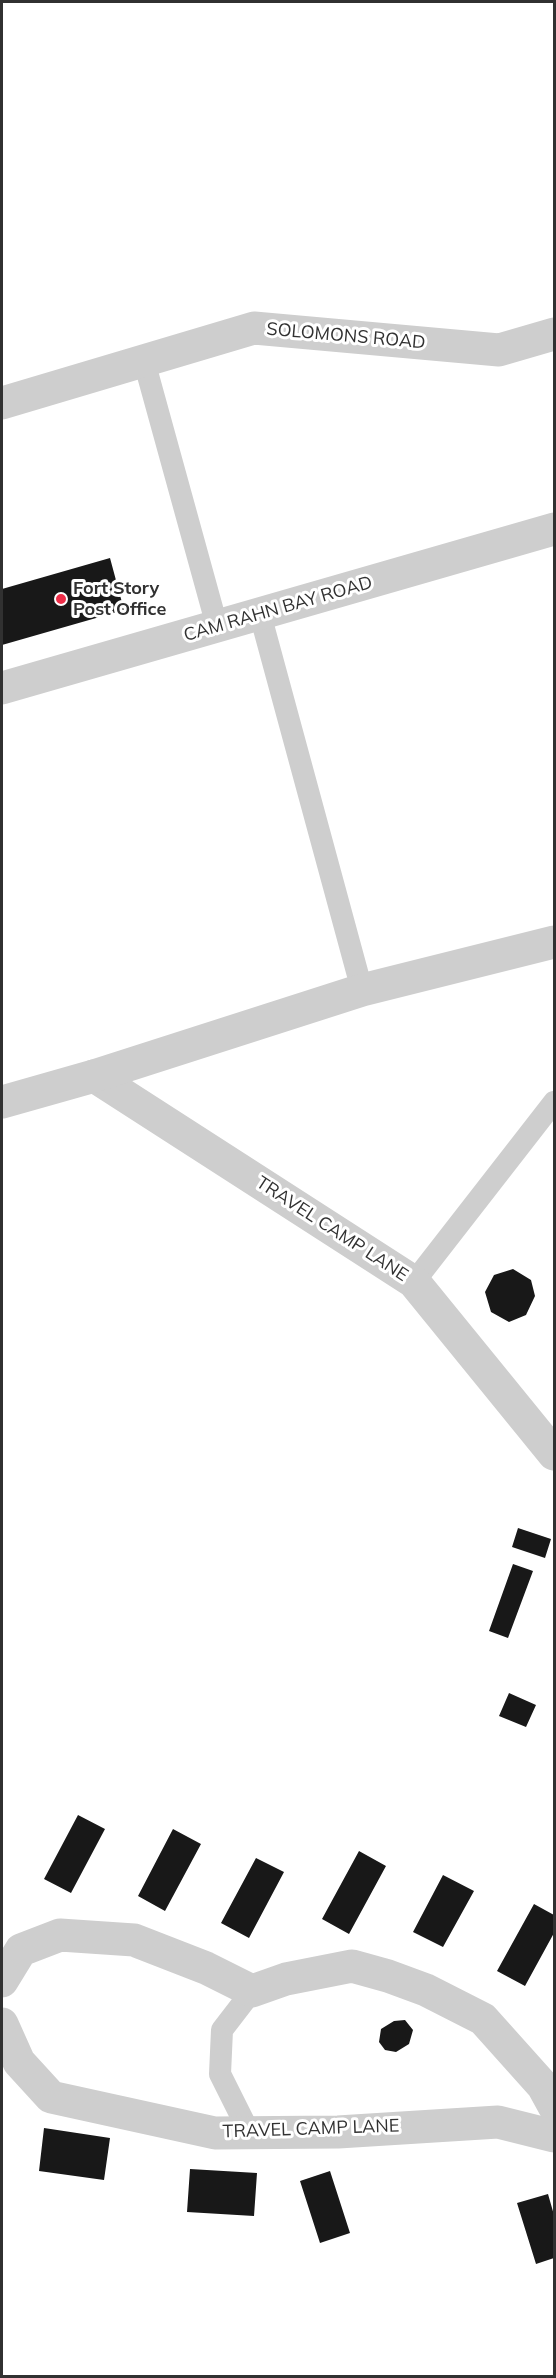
<!DOCTYPE html>
<style>
body{margin:0}
#map{position:relative;width:556px;height:2378px;overflow:hidden;background:#fff;font-family:Mulish,sans-serif}
canvas{display:block}
.frame{position:absolute;inset:0;border:3px solid #313131;pointer-events:none}
</style>
<div id="map">
<canvas width="556" height="2378"></canvas>
<div class="frame"></div>
</div>
<script>
const g = document.querySelector('canvas').getContext('2d');
g.lineJoin = 'round';
function paint(path, color) {
  g.fillStyle = color;
  g.fill(path, 'evenodd');
}
function toPath(rows) {
  const path = new Path2D();
  for (const r of rows) {
    path.moveTo(r[0], r[1]);
    for (let i = 2; i < r.length; i += 2) path.lineTo(r[i], r[i + 1]);
  }
  return path;
}
function stroke(path, color, width, dash) {
  g.strokeStyle = color;
  g.lineWidth = width;
  g.lineCap = dash ? 'butt' : 'round';
  g.setLineDash(dash || []);
  g.stroke(path);
}
function write(font, color, halo, rows, align = 'center') {
  g.font = font + ' Mulish,sans-serif';
  g.lineWidth = 6;
  g.setLineDash([]);
  g.textBaseline = 'middle';
  g.strokeStyle = halo;
  g.fillStyle = color;
  for (const [text, x, y, turn = 0] of rows) {
    g.save();
    g.translate(x, y);
    g.rotate((+turn || 0) * Math.PI / 180);
    g.textAlign = isNaN(turn) ? turn : align;
    if (halo) g.strokeText(text, 0, 0);
    g.fillText(text, 0, 0);
    g.restore();
  }
}
paint(toPath([
 [110,558,124,610,2,645,2,589],
 [513,1269,531,1280,535,1296,526,1315,509,1322,491,1312,485,1292,494,1275],
 [518,1528,551,1539,545,1558,512,1547],
 [513,1564,533,1571,508,1638,489,1631],
 [509,1693,536,1705,526,1727,499,1716],
 [78,1815,105,1829,71,1893,44,1879],
 [173,1829,201,1844,165,1911,138,1896],
 [359,1851,386,1866,349,1934,322,1919],
 [256,1858,284,1872,249,1938,221,1923],
 [443,1875,474,1891,443,1947,413,1932],
 [534,1904,554,1915,554,1933,525,1986,497,1971],
 [405,2020,413,2030,409,2044,396,2052,385,2050,379,2042,381,2029,394,2021],
 [44,2128,110,2138,104,2180,39,2171],
 [190,2169,257,2173,254,2216,187,2212],
 [330,2171,350,2233,320,2243,300,2181],
 [548,2194,554,2215,554,2258,536,2264,517,2203]
]), '#181818');
stroke(toPath([
 [144,361,217,626],
 [260,614,362,990],
 [414,1282,554,1102],
 [249,2132,220,2074,222,2030,252,1991]
]), '#cecece', 22);
stroke(toPath([
 [2,403,254,328,499,350,554,334],
 [2,688,554,529],
 [94,1076,414,1282,554,1454],
 [2,1981,21,1950,60,1935,134,1940,206,1968,252,1991,286,1979,352,1966,388,1976,426,1990,483,2019,543,2086,554,2106],
 [2,2024,19,2062,51,2097,215,2133,338,2132,498,2122,554,2136]
]), '#cecece', 33);
stroke(toPath([
 [2,1102,94,1076,362,990,554,942]
]), '#cecece', 33);
for (const [x, y, r, color] of [
 [61,599,6,"#ee2d48"]
]) {
  const dot = new Path2D();
  dot.arc(x, y, r, 0, 2 * Math.PI);
  g.fillStyle = color;
  g.fill(dot);
  stroke(dot, '#fff', 2);
}
write('18px', '#313131', '#fff', [
 ["SOLOMONS ROAD",346,336,5],
 ["CAM RAHN BAY ROAD",278,609,-16],
 ["TRAVEL CAMP LANE",332,1229,33],
 ["TRAVEL CAMP LANE",311,2129,-2]
]);
write('bold 18px', '#313131', '#fff', [
 ["Fort Story",73,589],
 ["Post Office",73,610]
], 'left');
</script>
